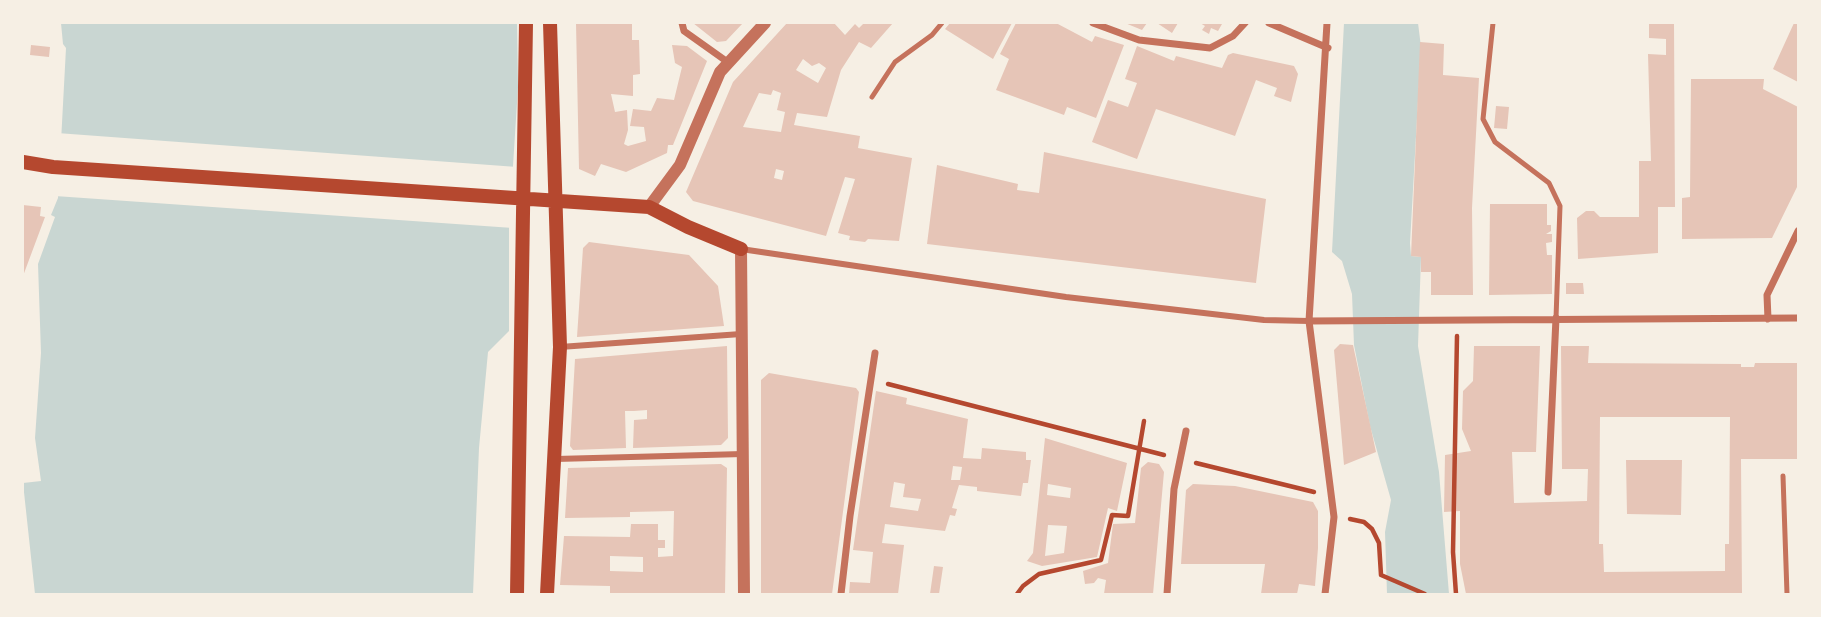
<!DOCTYPE html>
<style>
body{margin:0}
#map{position:relative;width:1821px;height:617px;overflow:hidden;background:#f6efe4;font-family:Commissioner,sans-serif}
canvas{display:block}
.frame{position:absolute;inset:0;border:24px solid #f6efe4;pointer-events:none}
</style>
<div id="map">
<canvas width="1821" height="617"></canvas>
<div class="frame"></div>
</div>
<script>
const g = document.querySelector('canvas').getContext('2d');
g.lineJoin = 'round';
function paint(path, color) {
  g.fillStyle = color;
  g.fill(path, 'evenodd');
}
function toPath(rows) {
  const path = new Path2D();
  for (const r of rows) {
    path.moveTo(r[0], r[1]);
    for (let i = 2; i < r.length; i += 2) path.lineTo(r[i], r[i + 1]);
  }
  return path;
}
function stroke(path, color, width, dash) {
  g.strokeStyle = color;
  g.lineWidth = width;
  g.lineCap = dash ? 'butt' : 'round';
  g.setLineDash(dash || []);
  g.stroke(path);
}
paint(toPath([
 [61,23,517,23,518,87,509,229,509,331,488,352,479,448,473,594,35,594,23,483,41,481,35,438,41,353,38,264,55,217,51,215,58,198,66,48,63,44],
 [1344,23,1418,23,1421,47,1410,243,1411,256,1421,257,1418,346,1439,472,1449,594,1387,594,1385,532,1391,500,1370,426,1354,345,1352,294,1342,261,1332,252]
]), '#c9d6d2');
paint(toPath([
 [57,133,517,167,513,228,55,196]
]), '#f6efe4');
paint(toPath([
 [576,23,632,23,632,40,639,40,640,74,633,75,633,96,611,94,615,112,627,110,628,130,624,144,628,146,646,141,644,127,630,126,633,109,651,111,657,98,674,100,682,67,675,63,672,45,687,46,707,61,673,145,668,145,667,153,626,172,601,164,595,176,579,169],
 [693,23,743,23,726,41,717,42],
 [787,23,834,23,845,35,855,24,859,28,864,23,893,23,871,48,859,42,841,70,827,117,797,113,794,125,860,136,858,148,912,158,899,241,868,239,865,242,849,240,850,236,838,233,855,179,845,177,826,236,693,201,686,192,733,82],
 [803,59,812,66,819,63,826,68,818,83,796,70],
 [773,90,781,93,777,110,785,112,781,132,743,127,759,93,771,95],
 [776,169,784,171,782,180,774,178],
 [950,23,1012,23,993,59,945,29],
 [1016,23,1056,23,1092,42,1095,36,1124,45,1096,118,1067,107,1064,115,996,90,1009,59,1000,54],
 [1125,23,1147,23,1142,30],
 [1157,23,1178,23,1172,33],
 [1200,23,1220,23,1222,24,1218,31,1211,28,1209,34,1202,30,1205,26],
 [1649,23,1674,23,1675,207,1658,207,1658,253,1578,259,1577,218,1586,211,1594,211,1600,217,1639,217,1639,161,1651,161,1648,54,1666,55,1666,39,1649,38],
 [1794,23,1798,23,1798,82,1773,69],
 [1420,42,1444,44,1443,75,1479,78,1472,208,1473,295,1431,295,1431,272,1421,272,1421,257,1411,256],
 [31,45,50,47,49,57,30,55],
 [1137,46,1174,61,1176,56,1222,68,1228,55,1233,53,1294,66,1298,74,1291,102,1274,96,1277,88,1256,80,1235,136,1156,109,1137,159,1092,142,1108,100,1128,107,1137,83,1125,79],
 [1691,79,1764,79,1763,89,1798,107,1798,185,1772,238,1682,239,1682,198,1690,197],
 [1496,106,1509,107,1507,129,1494,128],
 [1044,152,1266,199,1256,283,927,244,937,165,1018,184,1017,190,1039,193],
 [1490,204,1547,204,1547,225,1551,225,1551,231,1546,234,1552,234,1552,242,1546,243,1547,255,1552,255,1552,294,1489,295],
 [23,205,41,207,40,216,45,217,23,276],
 [589,242,689,255,718,286,724,326,577,337,583,248],
 [1566,283,1583,283,1584,294,1566,294],
 [1340,344,1353,345,1376,452,1344,465,1334,350],
 [727,346,728,438,721,445,633,448,634,420,647,419,647,410,634,411,625,411,626,448,573,450,570,446,575,359],
 [1474,346,1540,346,1536,452,1512,452,1514,503,1587,501,1588,469,1562,469,1561,346,1589,346,1588,363,1741,364,1741,367,1754,367,1755,363,1798,363,1798,459,1741,459,1742,594,1466,594,1460,564,1460,511,1444,512,1445,455,1471,451,1462,429,1463,391,1473,381],
 [1600,417,1730,417,1729,544,1725,544,1725,571,1604,572,1603,544,1599,544],
 [769,373,856,388,859,392,832,594,761,594,761,380],
 [876,391,907,398,906,404,968,419,963,458,981,459,982,448,1026,452,1026,460,1031,460,1028,483,1023,483,1021,496,977,491,977,487,959,485,952,508,957,509,955,516,950,515,945,531,885,524,882,543,904,545,898,594,849,594,850,582,870,583,873,552,853,550],
 [953,466,962,467,960,480,951,480],
 [894,482,905,484,903,497,921,499,918,511,890,507],
 [1045,438,1127,463,1117,511,1108,508,1097,557,1042,566,1027,561,1033,553],
 [1048,484,1071,488,1070,498,1047,495],
 [1048,525,1067,526,1064,553,1045,556],
 [1626,460,1682,460,1681,515,1627,514],
 [1148,462,1159,464,1164,472,1153,594,1104,594,1106,580,1098,578,1094,583,1085,584,1083,571,1108,563,1113,524,1135,523,1141,468],
 [721,464,727,468,725,594,624,594,610,593,610,586,560,585,564,536,630,537,631,524,658,524,658,540,665,540,665,548,658,548,658,557,673,556,674,511,630,512,630,517,565,518,568,468],
 [610,556,643,557,643,572,610,571],
 [1193,484,1235,486,1313,502,1318,511,1318,548,1315,586,1299,584,1297,594,1261,594,1265,564,1181,564,1186,490],
 [934,566,943,567,939,594,930,594]
]), '#e6c5b7');
stroke(toPath([
 [888,384,1164,455],
 [1196,463,1314,492],
 [1350,519,1364,522,1372,529,1379,543,1381,575,1425,594],
 [1017,594,1023,586,1039,574,1101,560,1112,515,1128,516,1144,421],
 [1456,594,1453,552,1457,336]
]), '#b5482f', 4.5);
stroke(toPath([
 [1493,23,1483,119,1495,142,1549,183,1560,206,1556,318],
 [872,97,895,62,932,35,942,23],
 [1783,476,1787,594]
]), '#c5725c', 5);
stroke(toPath([
 [741,249,1066,297,1264,320,1309,321],
 [560,347,741,334],
 [556,459,743,454]
]), '#c5725c', 6);
stroke(toPath([
 [682,23,684,31,729,63],
 [1093,23,1139,40,1210,48,1233,36,1245,23],
 [1269,23,1328,48],
 [1768,319,1767,295,1798,231],
 [1309,321,1798,318],
 [1548,492,1556,318],
 [841,594,850,516,875,353],
 [1167,594,1174,489,1186,431],
 [1325,594,1334,517,1309,321,1327,23]
]), '#c5725c', 7);
stroke(toPath([
 [649,207,680,165,720,72,765,23],
 [741,249,744,594]
]), '#c5725c', 12);
stroke(toPath([
 [23,162,53,167,649,207,688,227,741,249],
 [517,594,526,23],
 [547,594,560,347,550,23]
]), '#b5482f', 14);
</script>
